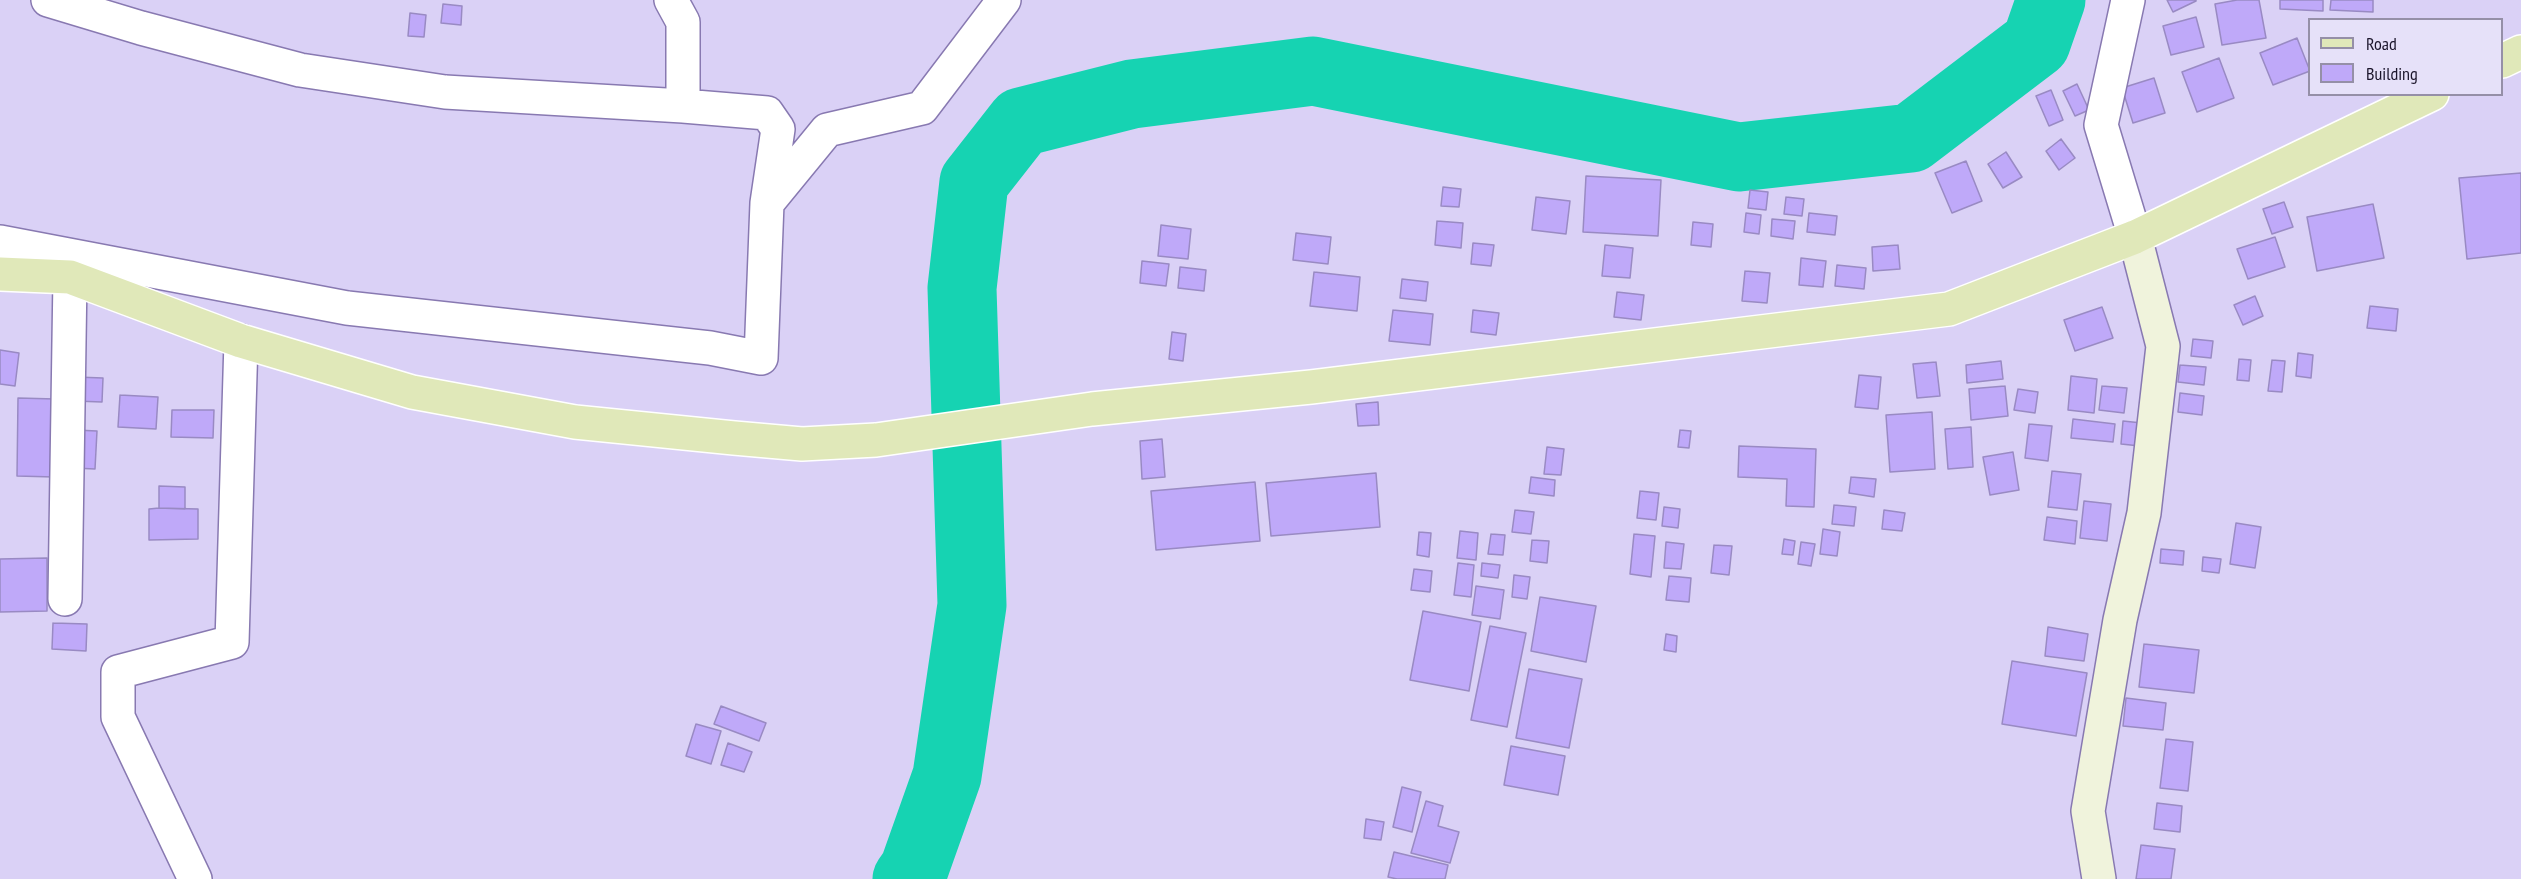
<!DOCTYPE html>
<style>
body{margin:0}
#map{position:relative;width:2521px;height:879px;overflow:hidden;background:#dad1f6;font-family:"PT Sans Narrow",sans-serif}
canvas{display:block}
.legend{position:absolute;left:2308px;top:18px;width:195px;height:78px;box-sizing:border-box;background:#e6e1f9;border:2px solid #958fa7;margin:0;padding:8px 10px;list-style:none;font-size:18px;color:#1b152b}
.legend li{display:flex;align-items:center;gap:12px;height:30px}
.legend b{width:30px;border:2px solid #958fa7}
</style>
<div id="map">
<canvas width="2521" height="879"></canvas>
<ul class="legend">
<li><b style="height:8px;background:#e0e8b9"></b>Road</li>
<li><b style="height:16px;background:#bfa9f9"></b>Building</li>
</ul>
</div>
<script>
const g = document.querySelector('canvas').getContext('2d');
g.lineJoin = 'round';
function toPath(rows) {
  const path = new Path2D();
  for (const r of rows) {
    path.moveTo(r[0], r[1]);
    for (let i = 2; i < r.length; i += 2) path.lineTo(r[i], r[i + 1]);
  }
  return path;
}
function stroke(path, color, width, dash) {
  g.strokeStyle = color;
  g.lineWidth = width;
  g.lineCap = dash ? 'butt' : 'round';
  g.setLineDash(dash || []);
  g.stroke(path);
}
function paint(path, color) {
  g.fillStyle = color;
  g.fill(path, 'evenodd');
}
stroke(toPath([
 [907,879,914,869,947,776,972,605,962,288,974,182,1021,122,1132,94,1313,71,1739,157,1911,138,2036,43,2051,0]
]), '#16d3b2', 69);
const building = toPath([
 [2167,0,2196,0,2196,1,2173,12,2167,0],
 [2237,0,2259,0,2266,38,2222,45,2215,4,2237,0],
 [2280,0,2323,0,2323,11,2280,9,2280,0],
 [2331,0,2373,0,2373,12,2330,10,2331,0],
 [443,4,462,6,461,25,441,23,443,4],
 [410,13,426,15,424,37,408,36,410,13],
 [2196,17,2204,47,2171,55,2163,26,2196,17],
 [2297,38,2310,71,2273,85,2260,53,2297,38],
 [2219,58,2234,98,2197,112,2182,72,2219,58],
 [2154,78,2165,113,2133,123,2122,88,2154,78],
 [2077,84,2089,110,2075,116,2063,91,2077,84],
 [2051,90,2063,120,2049,126,2036,96,2051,90],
 [2061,139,2075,158,2059,170,2046,151,2061,139],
 [2006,152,2022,177,2003,188,1988,164,2006,152],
 [1966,161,1982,201,1952,213,1935,173,1966,161],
 [2521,173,2521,253,2467,259,2459,178,2521,173],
 [1586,176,1661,180,1658,236,1583,232,1586,176],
 [1443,187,1461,189,1459,207,1441,206,1443,187],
 [1750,190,1768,192,1766,210,1748,208,1750,190],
 [1536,197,1570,201,1566,234,1532,230,1536,197],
 [1786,197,1804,199,1802,216,1784,214,1786,197],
 [2284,202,2293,227,2272,234,2263,209,2284,202],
 [2373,204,2384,258,2317,271,2307,217,2373,204],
 [1746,213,1761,215,1759,234,1744,232,1746,213],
 [1809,213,1837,216,1835,235,1807,232,1809,213],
 [1772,219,1795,221,1793,239,1771,236,1772,219],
 [1437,221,1463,223,1461,248,1435,245,1437,221],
 [1693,222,1713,224,1711,247,1691,245,1693,222],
 [1161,225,1191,229,1188,259,1158,256,1161,225],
 [1296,233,1331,237,1328,264,1293,260,1296,233],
 [2275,237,2285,267,2248,279,2237,249,2275,237],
 [1473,243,1494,245,1491,266,1471,264,1473,243],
 [1605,245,1633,248,1630,278,1602,276,1605,245],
 [1898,245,1900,269,1873,271,1872,247,1898,245],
 [1801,258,1826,261,1823,287,1799,285,1801,258],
 [1142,261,1169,264,1166,286,1140,283,1142,261],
 [1837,265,1866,268,1864,289,1835,286,1837,265],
 [1180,267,1206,270,1204,291,1178,288,1180,267],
 [1745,271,1770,273,1767,303,1742,301,1745,271],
 [1314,272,1360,277,1357,311,1310,306,1314,272],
 [1402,279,1428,282,1426,301,1400,298,1402,279],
 [1617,292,1644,295,1641,320,1614,317,1617,292],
 [2255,296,2263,316,2243,325,2234,305,2255,296],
 [2370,306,2398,309,2396,331,2367,328,2370,306],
 [2102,307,2113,338,2075,351,2064,320,2102,307],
 [1393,310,1433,314,1430,345,1389,341,1393,310],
 [1473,310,1499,313,1496,335,1471,332,1473,310],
 [1172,332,1186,334,1183,361,1169,359,1172,332],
 [2193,339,2213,341,2211,358,2191,356,2193,339],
 [0,350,19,353,15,386,0,384,0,350],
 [2298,353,2313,355,2311,378,2296,376,2298,353],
 [2239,359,2251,360,2249,381,2237,380,2239,359],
 [2272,360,2285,361,2282,392,2268,391,2272,360],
 [2001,361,2003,379,1967,383,1966,365,2001,361],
 [1936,362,1940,396,1917,398,1913,364,1936,362],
 [2180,365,2206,367,2204,385,2178,382,2180,365],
 [1859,375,1881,377,1878,409,1855,407,1859,375],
 [2071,376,2097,379,2094,413,2068,410,2071,376],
 [76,377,103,378,102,402,75,401,76,377],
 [2005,386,2008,416,1971,420,1969,389,2005,386],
 [2102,386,2127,388,2124,413,2099,410,2102,386],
 [2018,389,2038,392,2035,413,2014,410,2018,389],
 [2180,393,2204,396,2202,415,2178,412,2180,393],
 [120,395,158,397,156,429,118,427,120,395],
 [18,398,55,399,54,477,17,476,18,398],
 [1378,402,1379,425,1358,426,1356,404,1378,402],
 [172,410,214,410,213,438,171,437,172,410],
 [1932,412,1935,469,1890,472,1886,415,1932,412],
 [2073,419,2115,424,2113,442,2071,438,2073,419],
 [2123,421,2142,423,2140,446,2121,444,2123,421],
 [2029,424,2052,426,2048,461,2025,458,2029,424],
 [1971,427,1973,467,1948,469,1945,429,1971,427],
 [75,430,97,431,95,469,74,468,75,430],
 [1680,430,1691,431,1689,448,1678,447,1680,430],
 [1162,439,1165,477,1142,479,1140,441,1162,439],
 [1739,446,1816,449,1814,507,1786,506,1787,479,1738,477,1739,446],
 [1547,447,1564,449,1561,475,1544,474,1547,447],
 [2013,452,2019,490,1990,495,1983,457,2013,452],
 [2052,471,2081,474,2077,510,2048,507,2052,471],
 [1376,473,1380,527,1271,536,1266,483,1376,473],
 [1531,477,1555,480,1554,496,1529,493,1531,477],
 [1851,477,1876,479,1874,497,1849,493,1851,477],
 [1255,482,1260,541,1156,550,1151,491,1255,482],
 [159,486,185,487,185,509,159,508,159,486],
 [1640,491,1659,493,1656,520,1637,518,1640,491],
 [2084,501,2111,504,2107,541,2080,538,2084,501],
 [1834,505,1856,507,1854,526,1832,524,1834,505],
 [1664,507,1680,509,1678,528,1662,526,1664,507],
 [159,508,198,509,198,539,149,540,149,509,159,508],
 [1515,510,1534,512,1531,534,1512,532,1515,510],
 [1884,510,1905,513,1902,531,1882,529,1884,510],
 [2047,517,2077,521,2075,544,2044,540,2047,517],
 [2236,523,2261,527,2255,568,2230,564,2236,523],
 [1823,529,1840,532,1837,556,1820,554,1823,529],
 [1460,531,1478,533,1476,560,1457,558,1460,531],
 [1419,532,1431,533,1429,557,1417,555,1419,532],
 [1491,534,1505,535,1503,555,1488,554,1491,534],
 [1634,534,1655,536,1651,577,1630,574,1634,534],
 [1784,539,1795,541,1793,555,1782,554,1784,539],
 [1532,540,1549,541,1547,563,1530,561,1532,540],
 [1666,542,1684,544,1681,569,1664,568,1666,542],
 [1801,542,1815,544,1811,566,1798,564,1801,542],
 [1714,545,1732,546,1729,575,1711,573,1714,545],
 [2161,549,2184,551,2183,565,2160,563,2161,549],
 [2203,557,2221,559,2219,573,2202,571,2203,557],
 [47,558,47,611,0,612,0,559,47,558],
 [1458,563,1474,565,1471,597,1454,595,1458,563],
 [1482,563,1500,565,1498,578,1481,576,1482,563],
 [1414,569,1432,571,1430,592,1411,590,1414,569],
 [1514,575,1530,577,1527,599,1512,597,1514,575],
 [1669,576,1691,578,1689,602,1666,600,1669,576],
 [1476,586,1504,590,1500,619,1472,615,1476,586],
 [1540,597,1596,606,1586,662,1531,651,1540,597],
 [1423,611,1481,622,1469,691,1410,680,1423,611],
 [53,623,87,624,86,651,52,649,53,623],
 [1490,626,1526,633,1507,727,1471,720,1490,626],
 [2048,627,2088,634,2084,661,2045,656,2048,627],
 [1666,634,1677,636,1676,652,1664,650,1666,634],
 [2144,644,2199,650,2194,693,2139,687,2144,644],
 [2012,661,2087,673,2076,736,2002,724,2012,661],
 [1529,669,1582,679,1569,748,1516,738,1529,669],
 [2126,698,2166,703,2163,730,2123,726,2126,698],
 [721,706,766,723,759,741,714,724,721,706],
 [696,724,721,731,711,764,686,756,696,724],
 [2166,739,2193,742,2188,791,2160,788,2166,739],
 [728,743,752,752,744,772,721,765,728,743],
 [1511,746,1565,756,1558,795,1504,785,1511,746],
 [1402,787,1421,792,1412,832,1393,827,1402,787],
 [1426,801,1443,806,1438,826,1459,832,1450,863,1411,853,1426,801],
 [2157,803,2182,806,2180,832,2154,829,2157,803],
 [1366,819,1384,822,1381,840,1364,838,1366,819],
 [2141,845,2175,849,2171,879,2136,879,2141,845],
 [1394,852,1448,865,1445,879,1397,879,1388,877,1394,852]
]);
paint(building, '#bfa9f9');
stroke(building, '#998ac3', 1.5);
const street = toPath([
 [48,0,141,28,300,70,445,92,683,106],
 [2128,0,2101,125,2135,237],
 [768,202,827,130,922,108,1004,0],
 [0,242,347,308,710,348,761,358,767,203,778,129,767,113,683,106,683,22,671,0],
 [65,599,70,277],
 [195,879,118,717,118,672,232,642,241,341]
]);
const secondary = toPath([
 [2099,879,2088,811,2120,620,2144,513,2163,346,2135,237]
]);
const primary = toPath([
 [2502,61,2521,52],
 [0,274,70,277,241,341,412,392,575,422,734,438,802,444,876,440,1092,409,1311,387,1949,309,2135,237,2432,94]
]);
stroke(street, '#8879b1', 36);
stroke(secondary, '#8879b1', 36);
stroke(primary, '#fff', 36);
stroke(street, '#fff', 33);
stroke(secondary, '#f0f3dc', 33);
stroke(primary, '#e0e8b9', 33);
</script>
